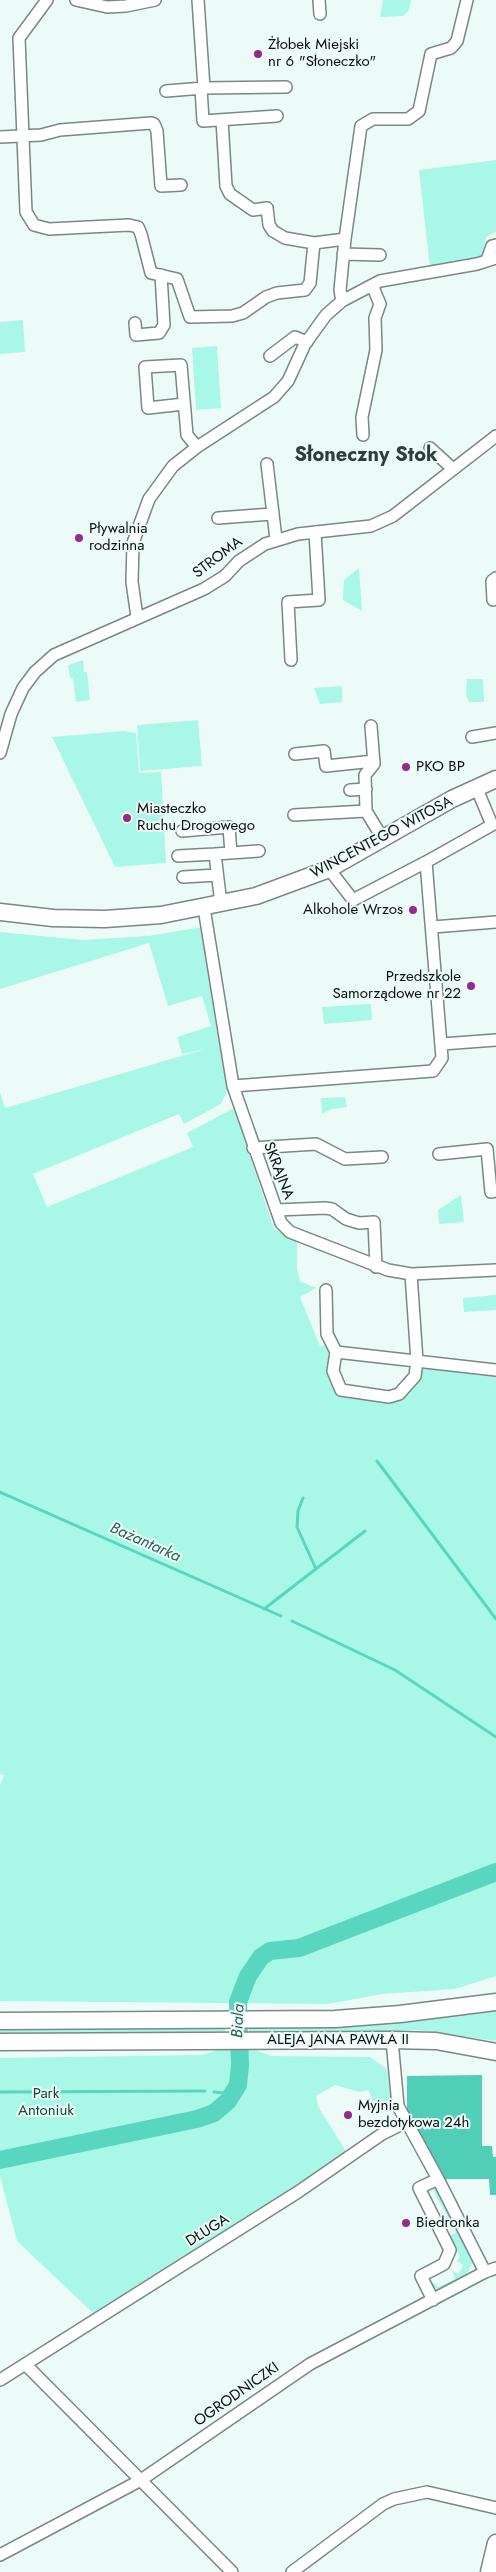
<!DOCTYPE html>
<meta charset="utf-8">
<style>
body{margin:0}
canvas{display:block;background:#ecfbf7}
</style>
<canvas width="496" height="2572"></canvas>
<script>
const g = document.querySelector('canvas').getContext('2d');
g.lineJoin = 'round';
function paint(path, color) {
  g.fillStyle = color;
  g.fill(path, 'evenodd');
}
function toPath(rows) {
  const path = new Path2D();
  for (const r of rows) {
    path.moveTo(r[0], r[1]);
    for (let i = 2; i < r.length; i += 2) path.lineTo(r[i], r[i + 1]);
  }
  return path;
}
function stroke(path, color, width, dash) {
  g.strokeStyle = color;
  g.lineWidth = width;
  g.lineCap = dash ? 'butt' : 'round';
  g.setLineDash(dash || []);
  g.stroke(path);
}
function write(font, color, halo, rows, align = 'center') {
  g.font = font + ' Jost,sans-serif';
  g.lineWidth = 4;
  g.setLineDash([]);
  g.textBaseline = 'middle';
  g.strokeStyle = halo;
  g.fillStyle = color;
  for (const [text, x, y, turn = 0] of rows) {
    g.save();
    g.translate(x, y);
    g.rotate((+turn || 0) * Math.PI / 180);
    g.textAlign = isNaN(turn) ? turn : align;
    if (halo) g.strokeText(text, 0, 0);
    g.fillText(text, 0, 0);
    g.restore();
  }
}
paint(toPath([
 [383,0,411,0,409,10,403,16,380,17],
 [496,160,496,232,486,237,482,257,430,267,419,170],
 [23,320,25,352,0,354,0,322],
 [217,346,221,408,196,410,192,348],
 [359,568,362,611,343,600,344,580],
 [83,660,84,672,87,672,90,700,76,702,73,678,70,678,68,665],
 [467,679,483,679,484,702,469,702,466,695],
 [342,686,342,702,320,704,314,688],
 [198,720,202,766,140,771,137,725],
 [124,731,136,733,139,773,161,772,166,863,115,867,52,737],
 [202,927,228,1089,221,1104,184,1124,179,1114,33,1174,47,1207,193,1147,187,1133,234,1108,274,1229,297,1242,297,1269,300,1281,316,1288,300,1297,320,1346,326,1345,328,1350,329,1371,338,1394,397,1400,417,1383,423,1367,496,1375,496,1976,455,1989,382,1994,328,2004,0,2001,0,1784,4,1776,0,1774,0,1092,5,1108,205,1049,182,1054,177,1037,211,1026,202,996,168,1006,149,943,0,989,0,932,82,940,148,936],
 [371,1004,372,1020,324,1024,322,1007],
 [345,1097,347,1107,332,1109,322,1114,321,1098],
 [461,1195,464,1222,439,1224,438,1210],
 [496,1295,496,1310,464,1312,463,1298],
 [496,2010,496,2041,418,2030,353,2035,249,2035,249,2027,354,2025,411,2021],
 [225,2026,225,2034,0,2036,0,2027],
 [220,2049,238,2050,240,2075,236,2090,228,2102,208,2116,0,2158,0,2058,202,2055],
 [244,2050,256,2050,271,2056,370,2057,387,2069,391,2104,379,2112,368,2090,360,2092,335,2085,316,2096,318,2106,347,2153,93,2313,17,2241,0,2176,0,2166,202,2124,227,2109,239,2095,244,2081],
 [435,2185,473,2262,467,2274,435,2291,431,2284,433,2282,438,2287,455,2279,452,2271,459,2274,463,2265,457,2261,460,2256,449,2236,456,2232,431,2187]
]), '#a9f8e7');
paint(toPath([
 [482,2075,482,2146,492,2146,493,2157,496,2157,496,2195,490,2195,489,2179,445,2179,407,2110,407,2076]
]), '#50ceb8');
stroke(toPath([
 [377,1461,496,1619],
 [0,1492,281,1616],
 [303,1498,298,1511,297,1527,316,1569],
 [264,1609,365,1531],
 [292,1621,395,1670,496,1737],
 [0,2092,205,2091],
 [214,2092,234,2094]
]), '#59d6c0', 3);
stroke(toPath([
 [0,2160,197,2119,214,2113,228,2101,238,2085,240,2065,238,2002,248,1976,261,1957,270,1951,299,1948,496,1872]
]), '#59d6c0', 18);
const street = toPath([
 [47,0,19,38,26,212,34,225,49,229,129,225,138,227,141,234,151,273,177,279,190,317,232,316,243,313,266,297,277,293,305,290,310,283,314,243,345,239],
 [76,0,107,7,126,6,155,0],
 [198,0,204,88],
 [319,0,320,14],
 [201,88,203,121,277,116],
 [166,91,204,88,286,87],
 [222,120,226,186,230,194,253,210,267,208,269,225,273,231,285,238,314,243],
 [0,137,41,135,60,130,151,123,154,124,157,131,161,186,181,185],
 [343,254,380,255],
 [487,260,492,246,496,245],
 [342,301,340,290,345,239,361,126,373,119,408,119,419,111,431,54,451,48,457,41,467,0],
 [135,323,136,335,159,333,164,325,161,275],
 [270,356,295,337,307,342],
 [184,404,148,408,145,367,181,365,187,435,197,447],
 [363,435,362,417,376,350,375,318,380,304,372,285],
 [430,448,453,469],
 [267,464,276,539],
 [218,518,272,514],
 [493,600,492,581,496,578],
 [137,617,132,582,133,543,149,499,173,466,197,447,274,397,288,381,305,344,326,315,342,301,380,281,477,264,496,258],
 [291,660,288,602,319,600,315,532],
 [371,726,374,764,365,775,366,811,383,839],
 [472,737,496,733],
 [0,753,11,714,23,688,35,672,54,655,204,589,225,576,239,561,265,544,298,534,371,526,393,516,496,436],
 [295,754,324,751,326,766,374,761],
 [350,790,366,789],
 [294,815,366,811],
 [182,831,229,827,231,853],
 [178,856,215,854],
 [329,869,353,900,426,862],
 [183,877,217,875],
 [221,904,215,854,259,851],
 [204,908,233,1086,281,1223,290,1232,388,1270,411,1274,496,1270],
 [433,927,496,922],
 [442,1044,496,1040],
 [233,1086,433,1071,442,1058,426,862,492,825,477,789],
 [253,1148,316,1144,345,1159,382,1157],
 [439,1154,487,1149,491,1192,496,1191],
 [277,1210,325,1208,332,1209,346,1219,359,1223,374,1222,376,1267],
 [326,1290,327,1334,336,1352,496,1370],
 [336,1352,333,1371,341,1390,389,1397,399,1394,415,1376,417,1361,411,1274],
 [392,2040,398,2106,438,2179,485,2272],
 [433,2300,421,2276,444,2264,450,2250,419,2188,438,2179],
 [25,2364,232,2572],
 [0,2380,298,2192,382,2134,406,2122],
 [0,2555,141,2480,310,2364,485,2272,496,2268],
 [292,2572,383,2504,394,2499,427,2492,496,2508]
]);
const secondary = toPath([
 [0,912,53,918,105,919,161,915,256,896,329,869,452,799,496,779],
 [0,2021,335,2019,400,2014,496,2002],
 [0,2042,392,2040,436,2041,496,2052],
 [489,2572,496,2543]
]);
stroke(street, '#7a8784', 14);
stroke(secondary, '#7a8784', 19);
stroke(street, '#fff', 11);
stroke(secondary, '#fff', 16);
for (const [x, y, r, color] of [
 [258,54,5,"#932b8f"],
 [79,538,5,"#932b8f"],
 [406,767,5,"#932b8f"],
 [127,818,5,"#932b8f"],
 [413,910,5,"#932b8f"],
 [471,986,5,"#932b8f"],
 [348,2115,5,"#932b8f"],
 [406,2223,5,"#932b8f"]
]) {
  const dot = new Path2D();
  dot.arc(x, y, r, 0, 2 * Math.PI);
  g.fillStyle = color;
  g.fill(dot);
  stroke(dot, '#ecfbf7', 2);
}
write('15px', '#0b0f0e', '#ecfbf7', [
 ["Żłobek Miejski",268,45],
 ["nr 6 \"Słoneczko\"",268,62],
 ["Pływalnia",89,529],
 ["rodzinna",89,546],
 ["PKO BP",416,767],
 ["Miasteczko",137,809],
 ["Ruchu Drogowego",137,826],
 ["Alkohole Wrzos",403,910,"right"],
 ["Przedszkole",461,977,"right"],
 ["Samorządowe nr 22",461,994,"right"],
 ["Myjnia",358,2106],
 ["bezdotykowa 24h",358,2123],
 ["Biedronka",416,2223]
], 'left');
write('15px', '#0b0f0e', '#ecfbf7', [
 ["STROMA",218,558,-37],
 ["WINCENTEGO WITOSA",382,838,-28],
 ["SKRAJNA",278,1171,69],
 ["ALEJA JANA PAWŁA II",338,2040],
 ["DŁUGA",208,2231,-32],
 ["OGRODNICZKI",237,2395,-35]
]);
write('15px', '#124940', '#ecfbf7', [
 ["Park",46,2094],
 ["Antoniuk",46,2111]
]);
write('italic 16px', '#2d6057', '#ecfbf7', [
 ["Bażantarka",145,1543,24],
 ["Biala",239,2021,-87]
]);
write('bold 20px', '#313d3a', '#ecfbf7', [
 ["Słoneczny Stok",366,456]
]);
</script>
